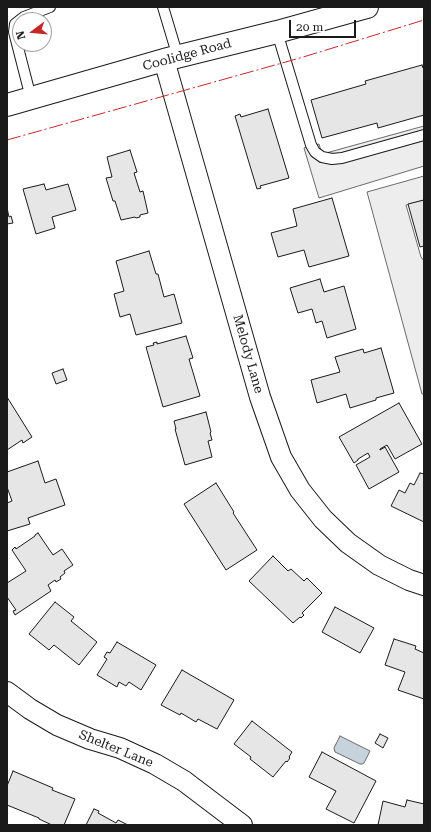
<!DOCTYPE html>
<style>
body{margin:0}
#map{position:relative;width:431px;height:832px;overflow:hidden;background:#fff;font-family:"Roboto Serif",serif}
canvas{display:block}
.frame{position:absolute;inset:0;border:8px solid #1a1a1a;pointer-events:none}
.north{position:absolute;left:12px;top:12px;width:40px;height:40px;box-sizing:border-box;background:#fff;border:1px solid #a3a3a3;border-radius:50%;rotate:254deg;font-size:11px;font-weight:700;line-height:16px;text-align:center;color:#1a1a1a}
.north::after{content:'';display:block;margin:auto;width:14px;height:18px;background:#c62828;clip-path:polygon(50% 0,100% 100%,50% 72%,0 100%)}
.scale{position:absolute;left:289px;top:20px;width:67px;height:18px;box-sizing:border-box;border:2px solid #1a1a1a;border-top:0;padding-left:5px;font-size:12px;line-height:14px;white-space:nowrap;color:#1a1a1a;-webkit-text-stroke:3px #fff;paint-order:stroke}
</style>
<div id="map">
<canvas width="431" height="832"></canvas>
<div class="frame"></div>
<div class="north">N</div>
<div class="scale">20 m</div>
</div>
<script>
const g = document.querySelector('canvas').getContext('2d');
g.lineJoin = 'round';
function paint(path, color) {
  g.fillStyle = color;
  g.fill(path, 'evenodd');
}
function toPath(rows) {
  const path = new Path2D();
  for (const r of rows) {
    path.moveTo(r[0], r[1]);
    for (let i = 2; i < r.length; i += 2) path.lineTo(r[i], r[i + 1]);
  }
  return path;
}
function stroke(path, color, width, dash) {
  g.strokeStyle = color;
  g.lineWidth = width;
  g.lineCap = dash ? 'butt' : 'round';
  g.setLineDash(dash || []);
  g.stroke(path);
}
function write(font, color, halo, rows, align = 'center') {
  g.font = font + ' "Roboto Serif",serif';
  g.lineWidth = 3;
  g.setLineDash([]);
  g.textBaseline = 'middle';
  g.strokeStyle = halo;
  g.fillStyle = color;
  for (const [text, x, y, turn = 0] of rows) {
    g.save();
    g.translate(x, y);
    g.rotate((+turn || 0) * Math.PI / 180);
    g.textAlign = isNaN(turn) ? turn : align;
    if (halo) g.strokeText(text, 0, 0);
    g.fillText(text, 0, 0);
    g.restore();
  }
}
const parking = toPath([
 [424,126,424,166,319,198,304,148,319,144,321,151,326,153,424,126],
 [424,176,424,200,406,205,421,257,424,261,424,394,422,394,367,192,424,176]
]);
paint(parking, '#ededed');
stroke(parking, '#6a6a6a', 1);
const water = toPath([
 [340,736,370,751,364,763,362,764,360,764,335,752,334,748,340,736]
]);
paint(water, '#c6d2dc');
stroke(water, '#6a6a6a', 1);
const building = toPath([
 [422,65,423,68,424,67,424,115,378,128,377,123,322,138,311,100,366,84,365,81,422,65],
 [268,109,289,178,260,186,261,188,257,189,235,116,240,114,241,117,268,109],
 [130,150,137,172,134,173,140,192,143,191,148,213,140,215,140,217,136,218,135,217,121,220,115,201,113,201,106,178,112,177,107,157,130,150],
 [44,184,46,190,68,184,76,210,52,217,55,228,36,234,23,189,44,184],
 [332,198,349,256,309,267,304,250,278,257,271,233,297,226,293,209,332,198],
 [424,200,424,246,420,247,408,204,424,200],
 [7,208,9,217,11,216,13,223,7,224,7,208],
 [149,251,156,274,158,274,164,297,174,294,182,323,136,335,130,314,120,317,114,294,124,291,116,261,149,251],
 [320,279,324,292,344,286,356,329,327,338,322,321,316,323,312,309,298,313,290,288,320,279],
 [186,336,193,358,189,359,200,396,163,407,146,347,154,345,153,343,157,342,157,344,186,336],
 [381,348,394,393,376,398,376,400,350,408,346,394,317,403,311,380,340,372,335,357,363,349,364,353,381,348],
 [63,369,67,380,56,384,52,373,63,369],
 [7,397,32,437,23,443,22,440,7,450,7,397],
 [399,403,422,444,395,459,387,445,380,449,380,450,385,447,399,472,369,489,356,465,370,457,368,453,358,459,358,460,354,463,339,437,399,403],
 [206,412,211,432,210,433,212,440,208,441,212,457,185,465,175,429,176,429,174,421,206,412],
 [38,461,45,483,56,479,65,505,28,518,30,524,7,531,7,503,12,501,7,487,7,472,38,461],
 [420,473,424,474,424,522,391,506,399,490,405,493,410,483,414,485,420,473],
 [216,483,234,512,233,513,257,550,226,570,184,504,216,483],
 [38,533,53,555,62,549,73,565,64,571,65,573,60,577,61,579,56,582,55,580,48,585,51,591,15,615,13,611,16,610,7,597,7,583,26,571,12,550,15,547,16,549,35,536,35,535,38,533],
 [273,556,288,571,291,569,304,581,307,578,322,593,302,613,304,615,301,618,300,617,293,623,249,581,273,556],
 [55,602,74,617,71,621,97,642,79,665,54,645,49,650,29,634,55,602],
 [335,607,374,628,360,653,322,632,335,607],
 [394,639,416,646,415,649,424,653,424,699,398,690,405,672,385,665,394,639],
 [117,642,156,665,141,690,129,682,126,686,119,682,117,687,97,675,107,659,104,657,107,652,110,653,117,642],
 [182,670,234,700,217,729,198,719,196,722,181,713,180,715,161,705,182,670],
 [252,721,292,752,289,757,290,758,287,762,286,761,273,777,250,759,251,757,234,744,252,721],
 [380,734,388,738,383,748,375,743,380,734],
 [322,752,376,781,354,823,326,809,336,791,309,777,322,752],
 [13,771,53,788,52,790,75,799,64,825,52,825,39,819,39,818,7,805,7,786,13,771],
 [407,800,424,804,424,825,378,825,383,801,405,807,407,800],
 [94,809,99,811,98,813,116,823,118,820,128,825,86,825,94,809]
]);
paint(building, '#e6e6e6');
stroke(building, '#1a1a1a', 1);
const lane = toPath([
 [163,7,178,57],
 [277,32,311,145,315,152,322,157,332,159,342,158,424,135],
 [31,98,14,32,15,24,24,17,50,7]
]);
const street = toPath([
 [164,60,260,397,281,457,300,490,323,519,348,543,379,565,409,580,424,585],
 [7,692,30,709,57,725,90,739,120,748,155,764,184,781,242,825]
]);
const secondary = toPath([
 [7,105,164,60,277,32,367,7]
]);
stroke(lane, '#1a1a1a', 12);
stroke(street, '#1a1a1a', 22);
stroke(secondary, '#1a1a1a', 24);
stroke(lane, '#fff', 10);
stroke(street, '#fff', 20);
stroke(secondary, '#fff', 22);
stroke(toPath([
 [7,140,300,58,424,20]
]), '#c62828', 1, [14, 3, 2, 3]);
write('13px', '#1a1a1a', '#fff', [
 ["Coolidge Road",187,55,-15],
 ["Melody Lane",248,354,74],
 ["Shelter Lane",116,749,22]
]);
</script>
